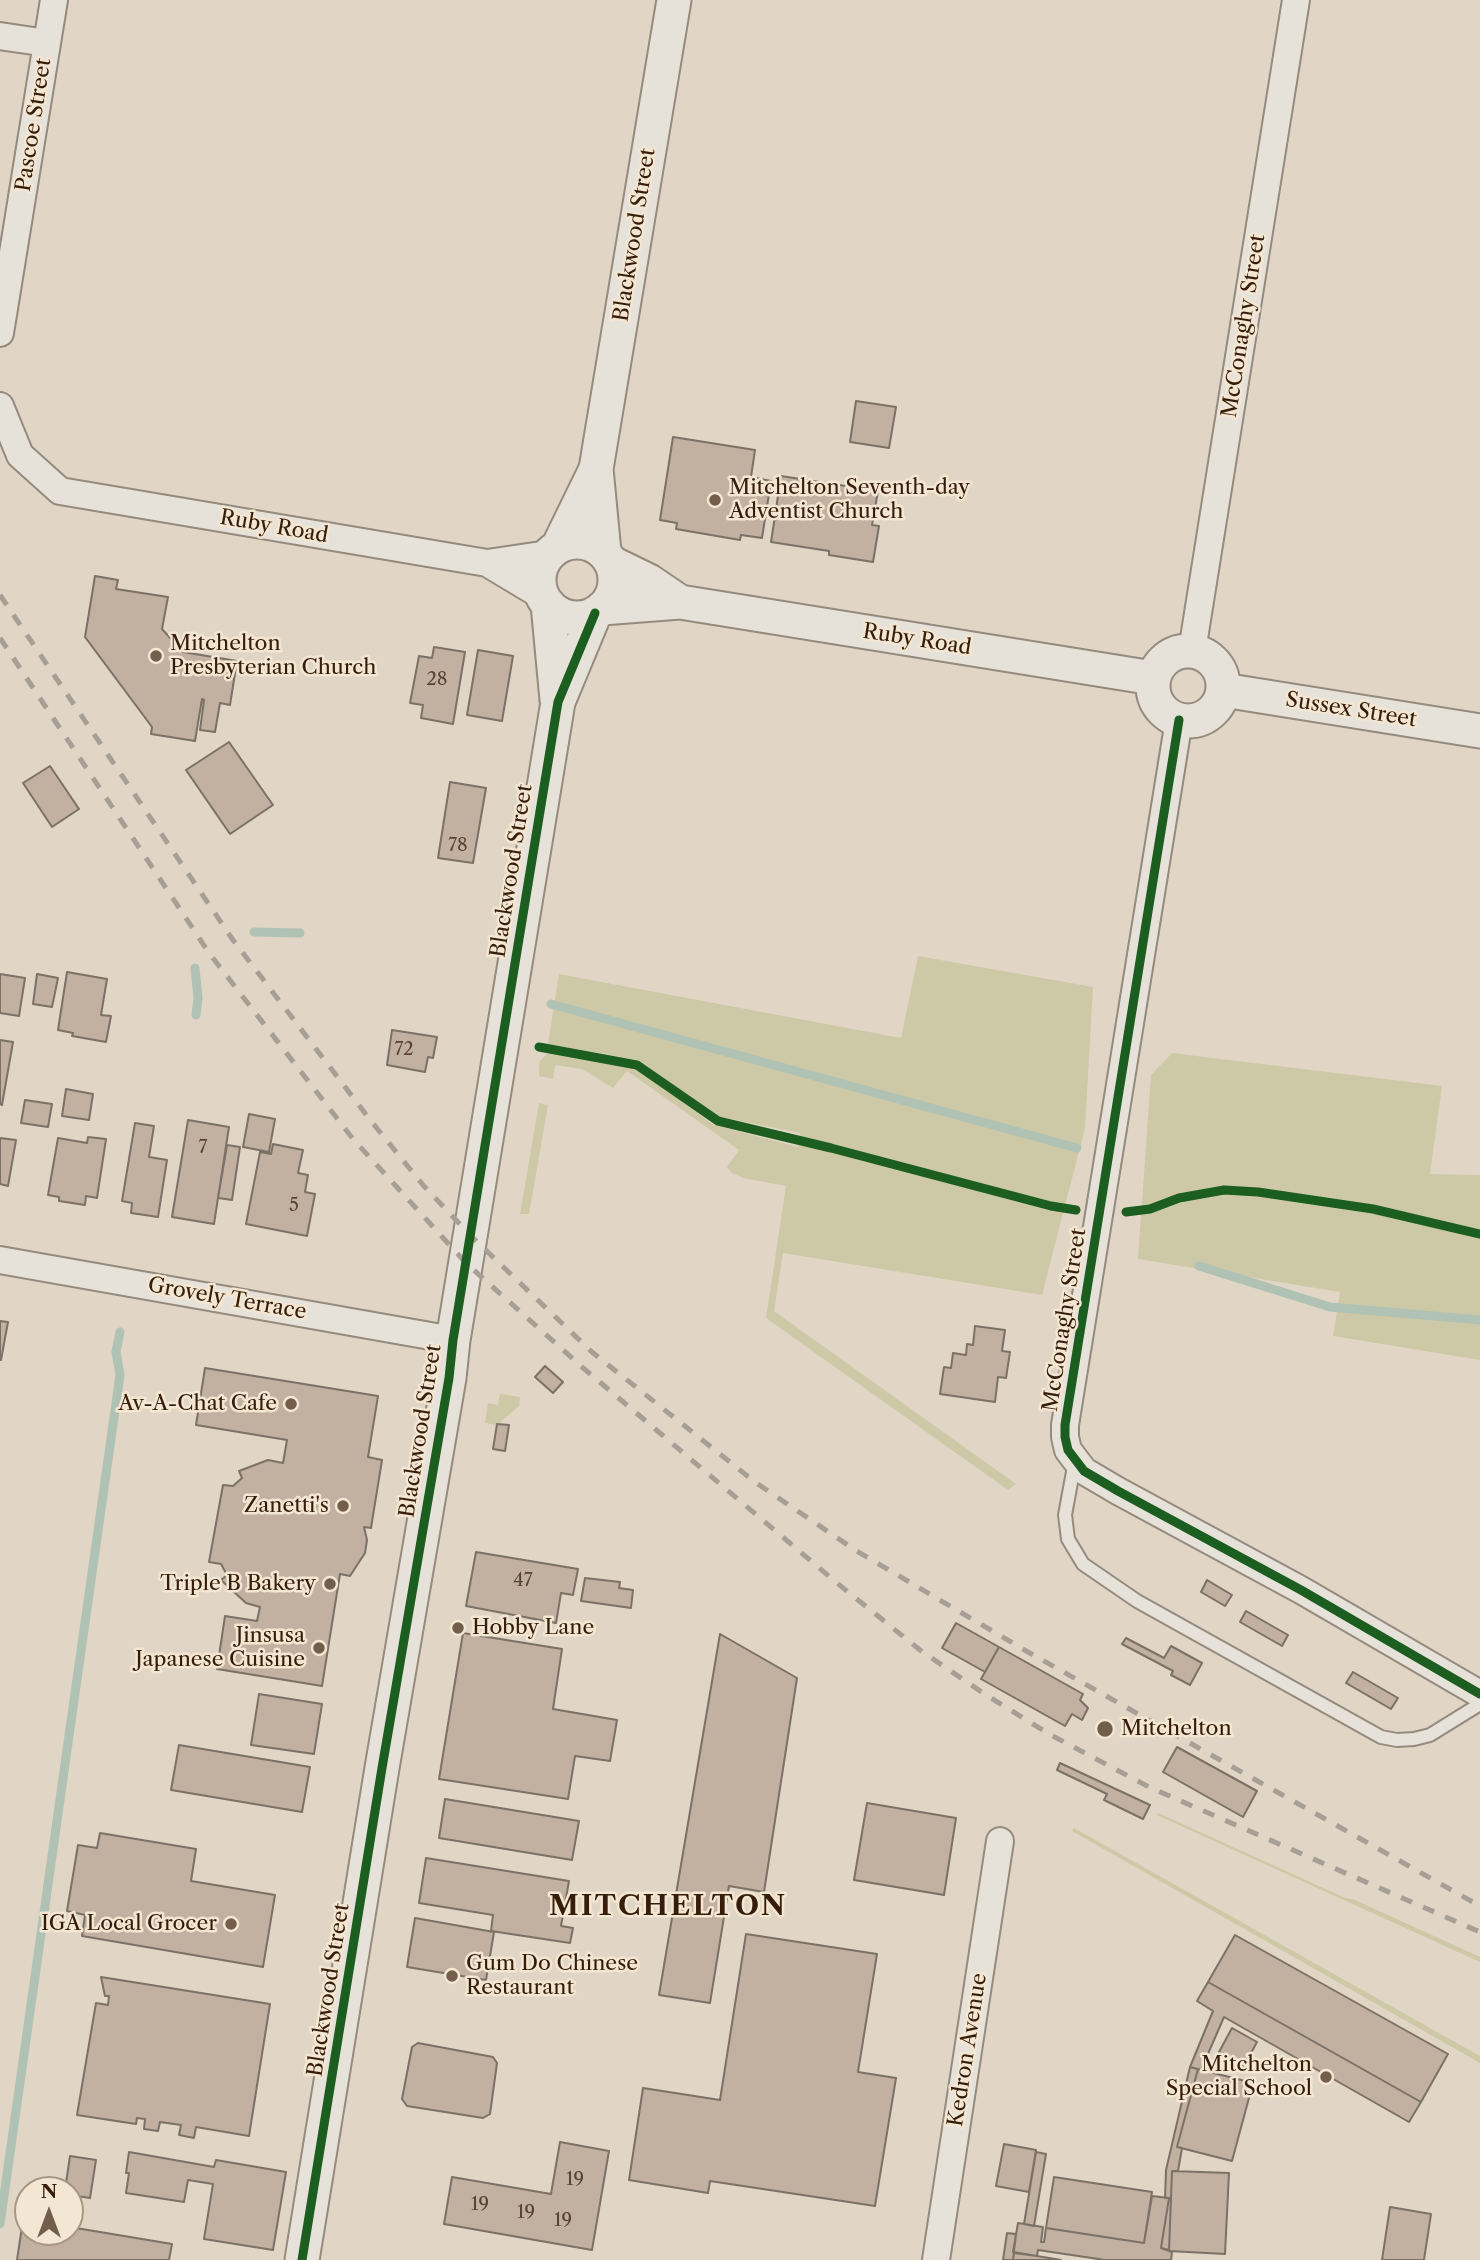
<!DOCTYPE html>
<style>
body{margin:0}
#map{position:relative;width:1480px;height:2260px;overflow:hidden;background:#e1d6c5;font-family:"Libre Caslon Text",serif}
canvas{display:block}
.north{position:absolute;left:14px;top:2176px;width:70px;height:70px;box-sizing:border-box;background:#f3e6d2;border:2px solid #a79682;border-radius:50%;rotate:0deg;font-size:19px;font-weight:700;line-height:28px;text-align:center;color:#361d09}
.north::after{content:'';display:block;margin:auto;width:24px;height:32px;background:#725e4b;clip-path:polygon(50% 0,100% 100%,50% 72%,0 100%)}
</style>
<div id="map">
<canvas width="1480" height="2260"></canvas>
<div class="north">N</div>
</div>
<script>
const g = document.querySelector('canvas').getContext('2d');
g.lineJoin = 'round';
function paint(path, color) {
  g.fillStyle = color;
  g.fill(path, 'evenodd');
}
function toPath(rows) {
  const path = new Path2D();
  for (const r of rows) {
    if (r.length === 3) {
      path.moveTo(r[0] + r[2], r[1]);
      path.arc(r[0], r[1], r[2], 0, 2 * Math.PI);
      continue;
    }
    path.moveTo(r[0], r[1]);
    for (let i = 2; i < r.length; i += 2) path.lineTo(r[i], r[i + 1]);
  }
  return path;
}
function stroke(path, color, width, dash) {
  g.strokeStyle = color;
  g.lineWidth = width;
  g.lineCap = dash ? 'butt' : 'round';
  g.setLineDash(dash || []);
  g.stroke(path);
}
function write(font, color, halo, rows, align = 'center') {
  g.font = font + ' "Libre Caslon Text",serif';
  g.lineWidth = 5;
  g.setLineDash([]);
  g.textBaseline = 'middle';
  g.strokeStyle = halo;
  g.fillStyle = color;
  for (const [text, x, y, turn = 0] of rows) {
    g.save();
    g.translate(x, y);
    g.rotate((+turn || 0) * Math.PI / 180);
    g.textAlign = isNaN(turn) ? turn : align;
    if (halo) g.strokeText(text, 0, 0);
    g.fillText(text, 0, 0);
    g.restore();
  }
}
paint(toPath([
 [918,956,1093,987,1085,1128,1042,1295,783,1253,774,1311,1016,1484,1008,1490,766,1318,786,1186,743,1178,732,1173,727,1167,739,1150,627,1071,613,1088,582,1069,555,1065,553,1079,539,1076,539,1062,549,1052,635,1067,714,1125,798,1147,800,1133,717,1116,638,1060,548,1044,559,974,901,1038],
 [1172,1053,1442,1086,1430,1174,1480,1175,1480,1360,1333,1336,1340,1292,1138,1259,1151,1075],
 [539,1103,548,1105,529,1214,520,1214],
 [500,1394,520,1397,519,1406,497,1425,485,1423,488,1403,498,1405],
 [1158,1813,1343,1897,1355,1900,1480,1957,1480,1962,1157,1815],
 [1074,1828,1480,2056,1480,2063,1072,1831]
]), '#cdc9a6');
stroke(toPath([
 [254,932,300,933],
 [195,968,198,998,196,1015],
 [551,1004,1077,1148],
 [1199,1266,1330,1307,1480,1320],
 [0,2224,120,1375,116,1352,120,1332]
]), '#afc2b4', 9);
const building = toPath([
 [856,401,896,407,889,448,850,442,856,401],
 [673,437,755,450,751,477,771,481,762,538,741,535,740,540,676,529,677,523,660,520,673,437],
 [781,476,878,491,872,525,879,526,873,562,829,555,829,551,771,542,781,476],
 [95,576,118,580,116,589,168,597,162,629,183,652,237,661,230,705,220,703,215,732,200,730,204,700,202,699,195,741,151,734,152,727,85,637,95,576],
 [434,647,465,652,453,724,421,718,423,705,410,703,419,656,432,658,434,647],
 [478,650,513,656,502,721,467,715,478,650],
 [229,742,273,805,230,834,186,770,229,742],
 [50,766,79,809,52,827,23,783,50,766],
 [450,782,486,788,473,863,438,858,450,782],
 [67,972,107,979,101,1015,111,1016,106,1042,72,1036,73,1033,58,1030,67,972],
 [0,974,25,978,19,1016,0,1013,0,974],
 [37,974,58,978,52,1007,33,1004,37,974],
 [392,1030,437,1037,433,1058,428,1057,425,1072,387,1065,392,1030],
 [0,1040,13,1042,2,1105,0,1104,0,1040],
 [66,1089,93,1094,89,1120,62,1116,66,1089],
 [25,1100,52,1104,48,1127,21,1123,25,1100],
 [249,1114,275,1119,269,1152,243,1147,249,1114],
 [188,1120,229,1127,214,1224,172,1217,188,1120],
 [135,1123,154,1126,149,1157,167,1160,158,1217,131,1213,132,1203,122,1201,135,1123],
 [88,1137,106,1139,97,1198,86,1196,85,1205,59,1201,59,1197,48,1195,58,1138,87,1143,88,1137],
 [0,1138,16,1140,8,1186,0,1184,0,1138],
 [273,1144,303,1150,298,1173,308,1175,305,1192,315,1194,307,1236,246,1224,260,1152,271,1154,273,1144],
 [227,1145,240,1147,232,1200,218,1198,227,1145],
 [0,1321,8,1322,1,1360,0,1360,0,1321],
 [975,1326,1005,1330,1002,1351,1010,1352,1006,1378,998,1377,995,1402,940,1394,944,1367,951,1368,953,1353,966,1355,967,1344,973,1345,975,1326],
 [545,1366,563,1382,553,1393,535,1377,545,1366],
 [205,1368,378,1396,368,1457,382,1460,371,1528,364,1527,367,1540,365,1553,350,1576,340,1574,322,1686,217,1669,225,1616,257,1621,260,1607,246,1603,221,1580,227,1575,221,1564,209,1562,223,1485,233,1486,242,1478,239,1471,268,1460,283,1463,287,1440,196,1425,205,1368],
 [497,1424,509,1425,505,1451,493,1449,497,1424],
 [476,1552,578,1569,573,1595,561,1593,556,1623,466,1606,476,1552],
 [585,1578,620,1582,619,1588,633,1590,631,1608,581,1601,585,1578],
 [1207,1580,1232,1595,1225,1606,1201,1592,1207,1580],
 [1246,1611,1288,1635,1282,1646,1240,1622,1246,1611],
 [956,1623,999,1647,985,1672,942,1648,956,1623],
 [463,1633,562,1649,553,1709,617,1720,610,1761,575,1756,568,1799,439,1779,463,1633],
 [720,1634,797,1678,764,1892,729,1886,710,2003,659,1995,720,1634],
 [1126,1638,1164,1658,1171,1646,1202,1663,1190,1685,1171,1675,1173,1671,1122,1644,1126,1638],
 [999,1647,1083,1694,1080,1700,1088,1708,1082,1720,1072,1714,1065,1726,981,1679,999,1647],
 [1353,1672,1398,1698,1391,1709,1346,1683,1353,1672],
 [259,1694,322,1704,314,1754,251,1745,259,1694],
 [179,1745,310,1767,302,1812,171,1790,179,1745],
 [1177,1747,1257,1791,1243,1817,1163,1772,1177,1747],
 [1060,1763,1150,1805,1143,1819,1104,1800,1107,1794,1057,1770,1060,1763],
 [445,1799,579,1821,572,1860,439,1838,445,1799],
 [867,1803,956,1818,944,1895,854,1880,867,1803],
 [100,1833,196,1849,191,1881,275,1895,263,1967,82,1936,85,1915,67,1911,78,1845,97,1848,100,1833],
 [426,1858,569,1881,561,1926,573,1928,570,1943,491,1931,493,1915,419,1903,426,1858],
 [415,1918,494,1932,486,1980,407,1967,415,1918],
 [746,1934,877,1954,858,2072,896,2078,875,2206,710,2181,708,2193,629,2180,643,2088,720,2100,746,1934],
 [1235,1935,1448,2054,1421,2102,1208,1982,1235,1935],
 [101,1977,270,2004,249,2136,196,2127,194,2138,179,2135,181,2125,160,2122,158,2131,144,2129,145,2119,137,2118,136,2124,77,2115,96,2003,108,2005,109,1996,105,1996,101,1977],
 [1208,1982,1421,2102,1409,2122,1224,2017,1201,2070,1190,2067,1213,2011,1197,2001,1208,1982],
 [1232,2028,1257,2042,1244,2066,1219,2052,1232,2028],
 [418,2043,493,2057,497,2063,490,2114,483,2118,407,2106,402,2099,412,2047,418,2043],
 [1190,2067,1198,2069,1177,2147,1182,2148,1178,2171,1172,2171,1169,2250,1161,2248,1169,2198,1165,2198,1166,2170,1190,2067],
 [1198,2069,1253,2083,1232,2161,1177,2147,1198,2069],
 [560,2142,609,2151,592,2250,444,2224,452,2177,551,2194,560,2142],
 [1004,2144,1036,2150,1029,2192,996,2186,1004,2144],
 [129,2152,214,2167,216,2160,286,2172,273,2250,204,2239,213,2184,188,2180,184,2202,126,2193,129,2173,126,2173,129,2152],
 [1036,2152,1046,2154,1034,2226,1024,2224,1036,2152],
 [70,2156,96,2160,90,2198,70,2195,70,2190,65,2190,70,2156],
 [1172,2171,1229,2173,1225,2254,1169,2251,1172,2171],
 [1054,2177,1152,2192,1144,2243,1046,2228,1054,2177],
 [1152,2196,1169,2198,1161,2248,1172,2252,1171,2260,1105,2260,1038,2250,1037,2256,1013,2252,1018,2223,1043,2227,1041,2242,1044,2242,1046,2228,1144,2243,1152,2196],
 [1390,2207,1431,2214,1424,2260,1382,2260,1390,2207],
 [23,2220,28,2221,28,2232,70,2232,70,2227,172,2244,169,2260,17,2260,23,2220],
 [1007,2233,1016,2234,1013,2260,1003,2260,1007,2233],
 [1014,2253,1037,2256,1061,2260,1013,2260,1014,2253]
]);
paint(building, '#c2b0a0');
stroke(building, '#7b7166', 2);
const service = toPath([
 [1075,1461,1065,1515,1068,1539,1083,1564,1137,1601,1381,1737,1397,1740,1414,1739,1430,1735,1480,1704]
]);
const minor = toPath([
 [0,36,47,43],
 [0,333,54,0],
 [0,406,20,455,60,491,487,563,548,554],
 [487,563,542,596],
 [1192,651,1296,0],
 [1179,720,1065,1425,1065,1437,1068,1450,1084,1471,1118,1491,1301,1590,1480,1694],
 [0,1260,453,1340],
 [936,2260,1000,1841]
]);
const tertiary = toPath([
 [577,580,38],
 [558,547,596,469],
 [604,552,596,469,674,0],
 [612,563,649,581,680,602],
 [548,604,557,700],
 [602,608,680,602,1153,678],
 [1188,686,35],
 [1223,690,1480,731],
 [302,2260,382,1768,449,1378,453,1340,558,702,595,613]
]);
stroke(service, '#948a7e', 16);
stroke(minor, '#948a7e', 30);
stroke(tertiary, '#948a7e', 37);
stroke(service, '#e7e2d9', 12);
stroke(minor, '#e7e2d9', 26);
stroke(tertiary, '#e7e2d9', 33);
stroke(toPath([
 [0,595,233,940,371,1121,423,1185,471,1236,592,1352,755,1482,855,1550,1028,1652,1480,1906],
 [0,638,209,953,353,1139,466,1263,582,1367,837,1583,920,1650,983,1693,1049,1734,1149,1787,1480,1932]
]), '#a69f96', 5, [12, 12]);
stroke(toPath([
 [1179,720,1065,1425,1065,1437,1068,1450,1084,1471,1118,1491,1301,1590,1480,1694],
 [539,1047,637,1065,718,1121,831,1148,1051,1206,1076,1210],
 [1126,1212,1150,1209,1179,1198,1224,1190,1258,1192,1373,1209,1480,1234],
 [302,2260,382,1768,449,1378,453,1340,558,702,595,613]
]), '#1b5e20', 9);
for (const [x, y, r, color] of [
 [715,500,7,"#725e4b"],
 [156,656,7,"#725e4b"],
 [291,1404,7,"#725e4b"],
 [343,1506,7,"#725e4b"],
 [330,1584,7,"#725e4b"],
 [458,1628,7,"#725e4b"],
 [319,1648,7,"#725e4b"],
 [1105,1729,9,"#725e4b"],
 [231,1924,7,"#725e4b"],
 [452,1976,7,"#725e4b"],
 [1326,2077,7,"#725e4b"]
]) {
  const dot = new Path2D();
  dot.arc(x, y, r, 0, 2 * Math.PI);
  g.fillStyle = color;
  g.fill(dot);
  stroke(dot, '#f3e6d2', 2.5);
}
write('18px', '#59422f', null, [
 ["28",437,680],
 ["78",458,846],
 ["72",404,1050],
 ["7",203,1148],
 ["5",294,1206],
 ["47",523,1581],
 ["19",575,2180],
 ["19",480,2205],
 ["19",526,2213],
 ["19",563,2221]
]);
write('21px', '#361d09', '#f3e6d2', [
 ["Pascoe Street",34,125,-81],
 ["Blackwood Street",635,235,-81],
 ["McConaghy Street",1244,326,-81],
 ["Ruby Road",274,527,10],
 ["Ruby Road",917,640,9],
 ["Sussex Street",1351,710,9],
 ["Blackwood Street",512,871,-81],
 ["Grovely Terrace",227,1299,10],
 ["McConaghy Street",1065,1320,-81],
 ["Blackwood Street",421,1431,-81],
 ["Blackwood Street",329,1990,-81],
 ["Kedron Avenue",968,2050,-81]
]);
write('21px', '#361d09', '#f3e6d2', [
 ["Mitchelton Seventh-day",729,488,"left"],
 ["Adventist Church",729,512,"left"],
 ["Mitchelton",170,644,"left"],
 ["Presbyterian Church",170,668,"left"],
 ["Av-A-Chat Cafe",277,1404],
 ["Zanetti's",329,1506],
 ["Triple B Bakery",316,1584],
 ["Hobby Lane",472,1628,"left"],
 ["Jinsusa",305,1636],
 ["Japanese Cuisine",305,1660],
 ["Mitchelton",1121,1729,"left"],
 ["IGA Local Grocer",217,1924],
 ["Gum Do Chinese",466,1964,"left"],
 ["Restaurant",466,1988,"left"],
 ["Mitchelton",1312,2065],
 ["Special School",1312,2089]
], 'right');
g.letterSpacing = '2px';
write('bold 28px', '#361d09', '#f3e6d2', [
 ["MITCHELTON",668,1907]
]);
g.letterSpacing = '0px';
</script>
